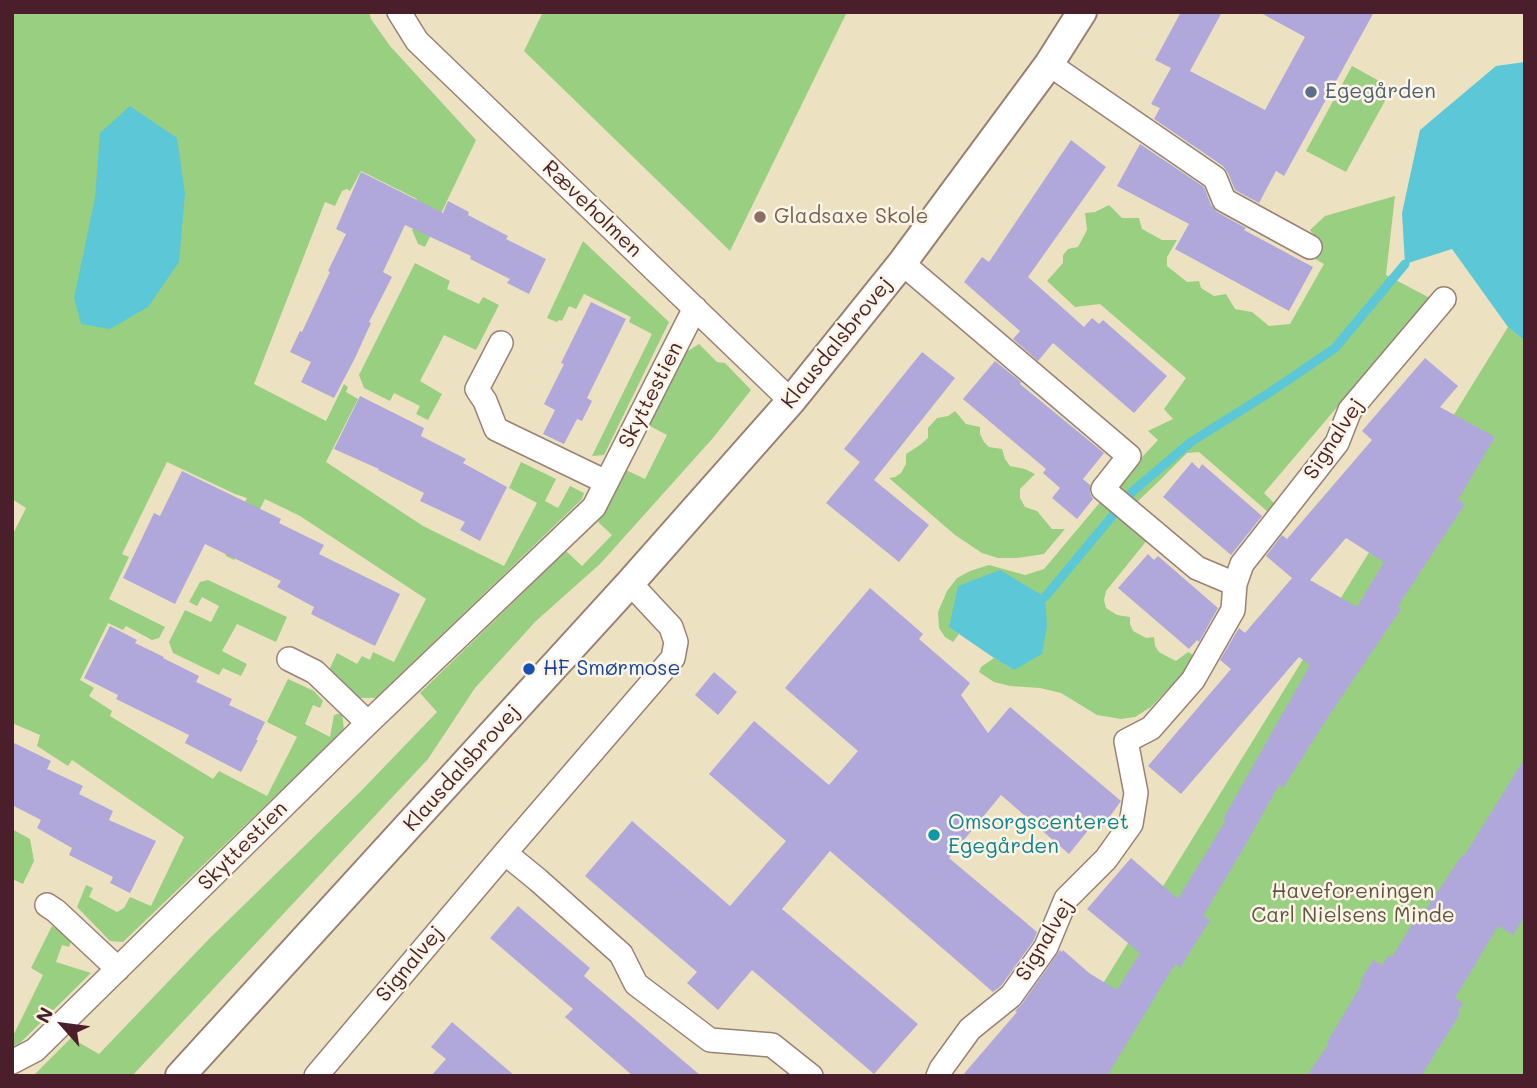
<!DOCTYPE html>
<meta charset="utf-8">
<style>
body{margin:0}
#map{position:relative;width:1537px;height:1088px;overflow:hidden;background:#ece2c1;font-family:Mali,sans-serif}
canvas{display:block}
.frame{position:absolute;inset:0;border:14px solid #4a1f2b;pointer-events:none}
.north{position:absolute;left:28px;top:990px;width:70px;height:70px;-webkit-text-stroke:5px #fcf5e5;paint-order:stroke;rotate:298deg;font-size:19px;font-weight:700;line-height:28px;text-align:center;color:#4a1f2b}
.north::after{content:'';display:block;margin:auto;width:24px;height:32px;background:#4a1f2b;clip-path:polygon(50% 0,100% 100%,50% 72%,0 100%)}
</style>
<div id="map">
<canvas width="1537" height="1088"></canvas>
<div class="frame"></div>
<div class="north">N</div>
</div>
<script>
const g = document.querySelector('canvas').getContext('2d');
g.lineJoin = 'round';
function paint(path, color) {
  g.fillStyle = color;
  g.fill(path, 'evenodd');
}
function toPath(rows) {
  const path = new Path2D();
  for (const r of rows) {
    path.moveTo(r[0], r[1]);
    for (let i = 2; i < r.length; i += 2) path.lineTo(r[i], r[i + 1]);
  }
  return path;
}
function stroke(path, color, width, dash) {
  g.strokeStyle = color;
  g.lineWidth = width;
  g.lineCap = dash ? 'butt' : 'round';
  g.setLineDash(dash || []);
  g.stroke(path);
}
function write(font, color, halo, rows, align = 'center') {
  g.font = font + ' Mali,sans-serif';
  g.lineWidth = 5;
  g.setLineDash([]);
  g.textBaseline = 'middle';
  g.strokeStyle = halo;
  g.fillStyle = color;
  for (const [text, x, y, turn = 0] of rows) {
    g.save();
    g.translate(x, y);
    g.rotate((+turn || 0) * Math.PI / 180);
    g.textAlign = isNaN(turn) ? turn : align;
    if (halo) g.strokeText(text, 0, 0);
    g.fillText(text, 0, 0);
    g.restore();
  }
}
paint(toPath([
 [12,12,369,12,371,19,390,46,476,140,425,247,418,244,412,230,418,217,411,213,417,199,361,171,350,191,347,189,342,191,335,206,325,202,254,384,326,421,344,384,348,387,346,392,358,399,326,462,423,526,504,566,537,503,509,488,521,462,556,479,545,501,558,508,570,486,584,493,582,499,376,698,359,698,329,670,337,653,357,664,362,656,370,660,373,652,394,662,426,599,300,516,265,499,234,560,226,556,223,547,247,498,235,494,167,462,122,554,129,557,109,599,165,627,159,638,152,640,126,626,123,630,108,623,80,680,94,688,89,696,112,711,110,716,213,779,219,771,267,796,297,737,267,722,288,679,314,691,323,701,320,708,313,705,305,724,330,737,334,715,342,713,344,730,123,942,110,941,77,907,86,885,93,888,89,897,117,912,124,908,130,897,151,906,184,837,72,760,68,766,37,746,40,735,12,723,12,536,26,508,12,499],
 [543,12,847,12,730,251,524,51],
 [1352,66,1392,88,1346,172,1306,151],
 [1395,196,1386,275,1430,298,1264,493,1275,504,1268,512,1199,452,1187,453,1158,482,1136,503,1115,486,1158,440,1148,431,1173,419,1164,409,1186,378,1100,304,1075,307,1047,281,1063,263,1063,255,1068,249,1078,247,1087,230,1085,213,1095,212,1109,205,1122,218,1139,218,1142,229,1162,240,1177,240,1167,257,1167,266,1187,282,1199,281,1201,288,1214,296,1226,294,1235,309,1252,312,1269,326,1290,324,1324,264,1310,256,1317,240,1310,230,1325,216],
 [583,241,669,322,604,455,592,456,652,334,629,322,631,317,584,294,576,309,569,306,562,321,559,320,557,322,547,318],
 [415,263,450,281,447,289,479,304,483,297,499,305,476,350,444,335,420,381,442,394,428,420,416,414,420,406,394,393,390,401,364,388,359,375],
 [1508,327,1525,341,1525,1076,1046,1076],
 [699,344,717,362,725,363,751,390,713,438,600,564,536,621,475,688,428,759,132,1076,33,1076,71,1038,99,1054,209,939,361,791,437,712,420,693,566,551,582,566,612,535,598,522,604,514,626,470,645,479,667,435,648,425,683,354],
 [955,411,966,424,980,427,980,434,984,442,989,447,1002,449,1005,459,1010,466,1025,469,1035,474,1020,489,1020,498,1025,507,1037,511,1052,529,1065,529,1044,554,1017,558,998,558,982,553,955,535,889,478,895,477,901,473,906,464,906,454,920,445,928,438,928,428,937,418,948,416],
 [1102,500,1148,539,1106,591,1104,600,1106,608,1117,615,1130,617,1130,624,1133,631,1146,638,1154,637,1155,646,1159,652,1168,657,1176,661,1188,652,1195,656,1186,670,1151,707,1135,717,1121,719,1097,715,1061,693,1040,688,1010,686,994,682,979,672,981,667,994,658,1014,670,949,627,959,634,953,642,945,637,939,628,938,612,947,591,957,578,970,571,989,565,1025,575,1044,569],
 [208,580,287,617,276,642,237,624,222,651,247,664,241,676,223,668,219,675,173,653,169,642,185,610,211,622,219,606,202,597,197,606,189,602,200,582],
 [12,829,30,839,34,861,23,884,12,879],
 [52,926,72,939,69,947,62,945,56,962,91,973,20,1043,12,1047,12,1038,43,975,31,968]
]), '#99cf81');
paint(toPath([
 [1525,62,1525,341,1508,327,1452,249,1405,264,1402,213,1420,130,1496,66],
 [130,106,177,138,185,193,179,262,148,307,110,329,81,324,74,298,95,198,100,133],
 [1000,570,1045,597,1047,626,1042,654,1014,670,994,658,949,627,958,586]
]), '#5cc7d7');
stroke(toPath([
 [1045,597,1133,491,1191,442,1272,391,1335,348,1405,264]
]), '#5cc7d7', 9);
paint(toPath([
 [1181,12,1222,12,1190,71,1265,110,1305,37,1259,12,1374,12,1284,176,1276,171,1259,203,1235,190,1228,173,1223,166,1154,119,1160,108,1151,104,1171,68,1155,60],
 [1071,140,1106,167,1028,277,1084,327,1092,318,1099,324,1103,320,1167,376,1134,413,1053,343,1038,361,1013,339,1020,331,964,282,982,257,989,262],
 [1140,144,1204,187,1211,205,1217,212,1246,228,1244,230,1313,267,1289,311,1175,249,1189,224,1117,186],
 [361,172,443,213,448,201,469,212,468,215,508,236,506,239,546,259,529,294,507,283,510,279,470,259,471,256,405,225,383,272,392,277,369,322,371,323,355,358,334,398,301,382,311,362,290,352,300,331,302,332,330,272,328,271,346,234,336,229],
 [591,302,626,319,587,398,592,401,582,421,577,419,564,444,543,434,555,410,544,404,564,364,561,363],
 [922,352,955,378,874,480,929,525,899,562,826,503,860,462,844,449],
 [1425,358,1458,386,1440,407,1495,437,1458,500,1465,504,1398,606,1401,609,1330,714,1283,788,1279,785,1246,844,1203,916,1210,920,1180,968,1175,964,1107,1076,962,1076,1017,1012,1015,1011,1022,1004,1060,950,1062,952,1063,950,1089,973,1117,990,1140,953,1087,909,1131,858,1178,899,1226,820,1223,819,1310,665,1299,657,1181,794,1148,766,1231,669,1220,660,1239,628,1245,633,1292,578,1266,556,1282,535,1287,539,1372,440,1362,431],
 [1346,538,1384,562,1357,607,1310,580],
 [995,361,1021,382,1020,384,1104,453,1083,479,1090,485,1090,493,1093,499,1077,519,1052,498,1060,488,1043,473,1046,469,963,399],
 [360,396,424,428,421,436,466,459,463,463,507,487,480,541,460,530,465,522,420,501,424,493,378,470,379,469,334,449],
 [1192,462,1199,469,1202,464,1262,516,1231,555,1163,497],
 [182,471,281,519,279,523,324,545,319,554,400,594,375,646,311,614,314,607,277,587,281,581,205,544,175,604,123,578,154,513,160,516],
 [1148,554,1154,560,1158,556,1218,608,1199,642,1197,640,1189,649,1118,588],
 [870,588,923,634,919,639,970,683,961,695,988,733,1010,707,1121,801,1101,829,1094,823,1069,854,1001,795,949,858,1037,932,1034,940,1001,986,993,992,830,851,782,909,918,1024,874,1074,752,970,718,1010,687,983,697,972,585,876,632,821,730,906,786,841,709,774,754,721,829,785,858,751,785,688],
 [110,626,137,640,135,643,164,657,163,658,199,676,196,682,232,699,229,705,265,722,256,740,258,740,241,772,185,743,189,735,116,699,118,695,84,678],
 [714,672,737,692,718,715,695,695],
 [12,742,51,761,47,769,83,786,79,794,113,811,109,820,156,841,130,893,110,883,113,877,69,855,72,848,37,828,41,820,12,805],
 [1525,758,1525,916,1513,935,1498,926,1455,998,1463,1003,1458,1012,1460,1014,1421,1076,1307,1076,1329,1043,1327,1042,1362,984,1360,982,1373,960,1382,965,1389,955,1392,957,1420,911,1423,914,1462,855,1464,856],
 [518,906,590,968,584,976,701,1076,633,1076,565,1017,573,1009,490,938],
 [452,1022,515,1076,431,1076,446,1059,431,1047]
]), '#b0a8db');
const minor = toPath([
 [399,12,417,41,791,401],
 [1049,64,1215,178,1224,200,1310,247],
 [902,263,1129,456,1103,489,1197,568,1235,584],
 [501,343,477,389,485,401,496,429,606,482],
 [289,659,315,672,368,723],
 [505,853,538,880,621,954,636,984,710,1040,772,1045,811,1076],
 [47,905,56,911,118,969],
 [12,1062,35,1050,368,723,594,507,695,308],
 [316,1076,505,853,673,658,676,642,671,627,630,583],
 [938,1076,941,1069,970,1029,1011,996,1046,947,1066,899,1106,859,1131,824,1136,793,1126,741,1151,728,1193,680,1233,610,1235,584,1242,564,1337,443,1350,410,1444,299]
]);
const tertiary = toPath([
 [180,1076,630,583,791,401,902,263,1049,64,1082,12]
]);
stroke(minor, '#9b8076', 26);
stroke(tertiary, '#9b8076', 32);
stroke(minor, '#fff', 23);
stroke(tertiary, '#fff', 28);
for (const [x, y, r, color] of [
 [1311,92,7,"#5c6f8a"],
 [760,217,7,"#8d6e63"],
 [529,669,7,"#1a4fb4"],
 [934,835,7,"#0f9aa8"]
]) {
  const dot = new Path2D();
  dot.arc(x, y, r, 0, 2 * Math.PI);
  g.fillStyle = color;
  g.fill(dot);
  stroke(dot, '#fcf5e5', 2.5);
}
write('21px', '#4e5e75', '#fcf5e5', [
 ["Egegården",1325,92]
], 'left');
write('21px', '#4a1f2b', '#fcf5e5', [
 ["Ræveholmen",592,209,44],
 ["Klausdalsbrovej",837,343,-51],
 ["Skyttestien",651,395,-63],
 ["Signalvej",1334,439,-57],
 ["Klausdalsbrovej",462,768,-48],
 ["Skyttestien",243,846,-45],
 ["Signalvej",1045,940,-59],
 ["Signalvej",410,964,-50]
]);
write('21px', '#785e54', '#fcf5e5', [
 ["Gladsaxe Skole",774,217]
], 'left');
write('21px', '#164399', '#fcf5e5', [
 ["HF Smørmose",543,669]
], 'left');
write('21px', '#0d838f', '#fcf5e5', [
 ["Omsorgscenteret",948,823],
 ["Egegården",948,847]
], 'left');
write('21px', '#625445', '#fcf5e5', [
 ["Haveforeningen",1353,892],
 ["Carl Nielsens Minde",1353,916]
]);
</script>
